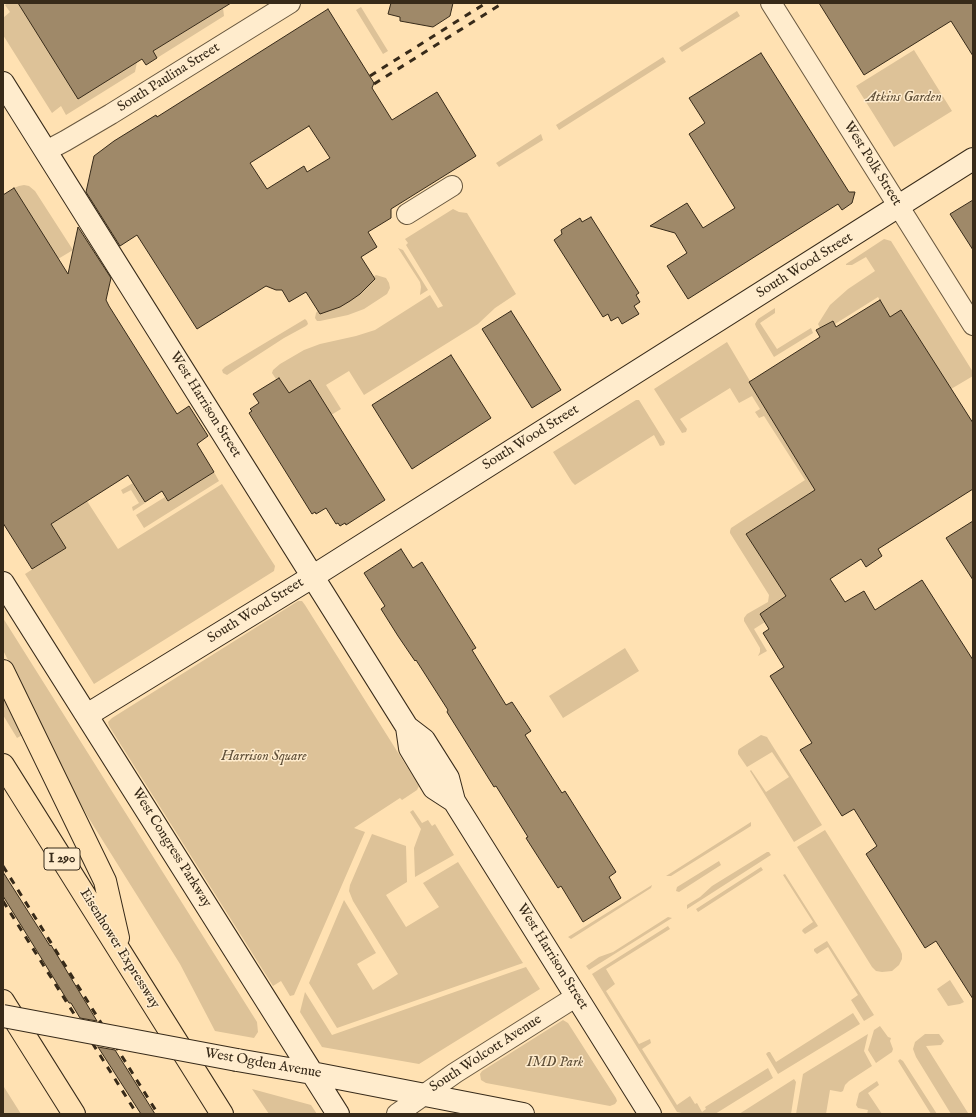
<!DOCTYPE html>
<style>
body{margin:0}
#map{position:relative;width:976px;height:1117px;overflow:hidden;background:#ffe1b2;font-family:"IM FELL English",serif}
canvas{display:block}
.frame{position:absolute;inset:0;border:4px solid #372a19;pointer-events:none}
</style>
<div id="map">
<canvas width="976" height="1117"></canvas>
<div class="frame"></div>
</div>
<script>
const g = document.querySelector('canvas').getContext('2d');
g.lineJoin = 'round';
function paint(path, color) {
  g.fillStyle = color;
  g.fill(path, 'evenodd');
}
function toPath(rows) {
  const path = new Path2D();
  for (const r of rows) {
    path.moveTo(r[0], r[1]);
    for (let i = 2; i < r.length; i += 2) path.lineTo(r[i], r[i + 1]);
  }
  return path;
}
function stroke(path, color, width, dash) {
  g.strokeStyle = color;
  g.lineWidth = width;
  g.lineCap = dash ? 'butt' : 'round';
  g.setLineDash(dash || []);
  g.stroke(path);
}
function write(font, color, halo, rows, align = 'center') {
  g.font = font + ' "IM FELL English",serif';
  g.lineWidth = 3;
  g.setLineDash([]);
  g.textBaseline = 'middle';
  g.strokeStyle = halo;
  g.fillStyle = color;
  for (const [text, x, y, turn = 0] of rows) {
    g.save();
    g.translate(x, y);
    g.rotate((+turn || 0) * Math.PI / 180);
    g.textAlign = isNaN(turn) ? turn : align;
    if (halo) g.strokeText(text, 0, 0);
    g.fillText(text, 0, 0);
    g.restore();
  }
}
paint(toPath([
 [8,3,18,3,78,98,137,62,135,72,66,115,61,106,52,113,3,35,3,18,10,12,5,5],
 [361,7,388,51,383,54,356,10],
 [223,8,224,16,157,58,153,51],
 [737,11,740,16,682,52,679,48],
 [914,50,952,111,894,147,856,86],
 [663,57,666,62,559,130,556,125],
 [541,134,543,140,499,167,496,163],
 [24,185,29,186,35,191,73,250,58,259,14,188,19,186],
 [453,209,459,212,467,213,516,294,495,308,478,324,364,395,349,371,326,385,341,409,331,415,289,393,279,378,276,379,272,373,273,370,280,364,304,350,320,344,356,336,375,330,430,295,438,308,443,306,406,245,408,243,405,239],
 [884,239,891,241,973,372,973,376,951,389,902,311,890,317,878,297,835,324,832,321,820,328,818,324,830,305,848,289,875,271,866,257,852,265,846,265,846,264],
 [398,248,403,250,428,290,420,295,421,287,420,282],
 [376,275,386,278,389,283,390,288,387,294,364,309,348,315,320,321,317,321,315,318,316,313,318,310],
 [775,308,775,313,760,323,777,349,811,328,813,333,774,357,756,327,755,324,758,319],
 [305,319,307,321,308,324,306,326,284,338,227,375,223,373,222,370,225,367],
 [727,342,750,381,749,382,815,490,746,534,786,596,760,614,765,622,754,629,767,651,758,656,760,652,760,648,744,621,744,618,747,614,768,602,769,595,730,533,730,531,731,528,805,480,764,416,759,418,755,412,760,409,752,396,739,403,730,388,680,419,687,429,686,432,682,433,654,389],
 [636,400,639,400,665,442,664,445,660,446,654,435,575,485,572,482,553,452],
 [214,472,219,481,144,528,136,515,165,497,168,501],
 [133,483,145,503,133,511,132,507,139,503,131,490,123,494,121,490],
 [222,484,275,566,274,571,94,684,25,574,66,548,51,524,87,501,118,549],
 [298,601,302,601,305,605,419,786,417,790,402,800,400,798,354,828,365,832,294,995,290,996,281,981,273,986,109,726,108,722,112,718],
 [3,618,257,1022,258,1032,254,1038,215,1031,180,964,88,817,62,771,3,650],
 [625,648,639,671,563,718,549,696],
 [3,690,24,734,17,738,3,715],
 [761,735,767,737,822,825,794,842,750,771,751,770,766,792,789,777,772,752,747,767,738,754,738,751,739,749],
 [413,810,422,823,428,820,432,826,435,824,454,855,415,877,414,848,421,829,410,812],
 [751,822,751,826,671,876,666,876],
 [825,830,900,949,902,954,902,959,899,965,892,971,882,972,876,971,872,967,797,847],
 [372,834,406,846,407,882,386,895,406,927,439,907,423,883,458,862,523,963,337,1028,309,983,344,900,376,953,357,964,373,990,398,974,353,901,349,891,350,885],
 [767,852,769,852,771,855,687,909,687,905,700,897,712,886],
 [719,861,721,865,679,892,676,891,677,887],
 [761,867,763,870,698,912,696,909],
 [785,874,818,926,805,934,802,931,803,929,813,922,783,875],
 [652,885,651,888,571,939,568,937],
 [668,917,672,918,589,970,586,966,599,957,613,952],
 [668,926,670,929,606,969,615,984,606,991,639,1044,650,1039,651,1043,642,1049,677,1105,690,1096,695,1104,697,1103,702,1112,706,1109,705,1107,768,1068,773,1078,715,1114,686,1114,677,1112,592,974],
 [827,941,874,1015,864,1021,851,1000,858,995,828,947,817,954,814,951,814,949],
 [526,967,540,989,419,1064,322,1047,300,1012,305,992,332,1035],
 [950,980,964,1002,960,1004,948,1006,937,989],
 [853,1013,860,1024,778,1074,766,1054,768,1052,770,1052,776,1062],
 [563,1020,568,1023,616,1098,617,1101,615,1104,610,1106,486,1083,481,1080,480,1074,482,1071],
 [880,1026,888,1037,891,1038,890,1041,893,1049,892,1052,876,1063,868,1050,874,1030],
 [868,1034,864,1051,872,1066,849,1081,845,1085,843,1091,841,1092,830,1090,826,1114,796,1114,803,1074],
 [925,1034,939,1034,944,1041,941,1045,926,1046,968,1113,973,1114,951,1114,916,1057,913,1049,915,1042],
 [900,1059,903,1061,937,1114,931,1114,898,1061],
 [794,1079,796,1082,791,1114,739,1114],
 [877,1081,879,1085,868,1093,882,1114,867,1114,868,1110,858,1108,856,1105,859,1093],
 [3,1086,4,1087,21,1114,3,1114],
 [252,1089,311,1105,317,1114,269,1114]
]), '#ddc298');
const building = toPath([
 [18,3,231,3,153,51,157,58,146,65,142,59,78,99,18,3],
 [391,3,453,3,450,16,433,27,400,21,400,17,388,14,391,3],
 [819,3,973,3,973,56,951,21,864,75,819,3],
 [328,9,374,83,372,88,392,120,437,92,476,156,391,209,391,218,368,232,377,247,361,257,375,279,360,294,350,301,340,307,320,314,306,292,289,302,282,290,276,290,266,286,197,329,137,235,120,246,86,192,94,156,114,141,156,115,157,117,328,9],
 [309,126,330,158,307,172,304,166,267,189,250,163,309,126],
 [761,53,849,192,855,192,852,203,842,210,838,204,688,299,667,266,687,253,675,233,650,226,687,203,703,228,735,208,689,134,705,123,689,98,761,53],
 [14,188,68,274,78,227,111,278,106,300,109,306,177,414,189,406,208,436,197,444,214,472,168,501,162,491,145,502,128,475,51,524,66,548,32,569,3,523,3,195,14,188],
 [973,200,973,250,950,214,973,200],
 [591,217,639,293,636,295,640,302,634,306,639,314,622,324,618,317,611,321,608,314,603,317,554,240,562,234,561,230,580,218,582,222,591,217],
 [880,300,890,317,901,310,973,423,973,489,878,549,882,556,866,567,861,559,830,579,845,602,864,591,875,610,922,580,973,660,973,999,936,941,925,948,866,854,877,846,854,809,842,816,800,750,812,743,770,676,784,667,763,633,769,629,760,614,786,596,746,534,815,490,749,382,820,337,816,330,833,321,836,327,880,300],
 [511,311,561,390,532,408,482,329,511,311],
 [451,355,491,418,412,469,372,405,451,355],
 [279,378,289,393,310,380,385,500,346,525,345,523,340,526,338,523,336,524,326,508,316,514,315,512,312,514,249,413,252,411,250,409,259,403,253,394,279,378],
 [973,521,973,580,946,538,973,521],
 [401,549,413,568,422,562,476,648,472,650,506,705,512,702,531,731,525,735,562,793,565,791,616,872,609,877,621,898,583,922,561,886,558,888,526,838,528,837,496,786,494,787,447,712,448,710,416,660,415,661,398,636,381,609,385,606,364,573,401,549],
 [3,872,50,946,51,945,97,1021,80,1018,71,1003,69,1003,3,896,3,872],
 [98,1047,115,1050,155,1114,141,1114,98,1047]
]);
paint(building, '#9f8969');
stroke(building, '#372a19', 1);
const street = toPath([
 [771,3,973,325],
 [46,151,65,141,111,114,290,3],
 [407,214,452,186],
 [397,1114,455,1073,577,996]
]);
const secondary = toPath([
 [3,83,407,727,424,740,448,778,454,801,650,1114],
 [3,583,338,1114],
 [87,715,312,577,973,159],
 [407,727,410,748,434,788,454,801],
 [237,1060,312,1073,523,1114]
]);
const highway = toPath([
 [3,671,105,881,118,938],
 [3,765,222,1114],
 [3,1001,74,1114]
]);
stroke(street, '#69583f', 22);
stroke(secondary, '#372a19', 24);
stroke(highway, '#372a19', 24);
stroke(street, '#ffeccd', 20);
stroke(secondary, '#ffeccd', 22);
stroke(highway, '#ffe1b2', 22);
stroke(toPath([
 [370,76,486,3],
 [374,84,503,3],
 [3,866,158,1114],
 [3,901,137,1114]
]), '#372a19', 3, [7, 7]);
const secondaryBridge = toPath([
 [3,1016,237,1060]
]);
stroke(secondaryBridge, '#372a19', 24, []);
stroke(secondaryBridge, '#ffeccd', 22);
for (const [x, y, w] of [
 [62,859,36]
]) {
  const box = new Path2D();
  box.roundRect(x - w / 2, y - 11, w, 22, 3);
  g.fillStyle = '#ffeccd';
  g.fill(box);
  stroke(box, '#372a19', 1);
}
write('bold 13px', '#372a19', null, [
 ["I 290",62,859]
]);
write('14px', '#372a19', '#ffeccd', [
 ["South Paulina Street",169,78,-32],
 ["West Polk Street",872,164,58],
 ["South Wood Street",805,266,-32],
 ["West Harrison Street",205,405,58],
 ["South Wood Street",531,438,-32],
 ["South Wood Street",256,611,-32],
 ["West Congress Parkway",171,848,58],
 ["Eisenhower Expressway",119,949,58],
 ["West Harrison Street",552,957,58],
 ["South Wolcott Avenue",486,1054,-33],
 ["West Ogden Avenue",263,1064,10]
]);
write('italic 14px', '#605039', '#ffeccd', [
 ["Atkins Garden",904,98],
 ["Harrison Square",264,757],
 ["IMD Park",555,1063]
]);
</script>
